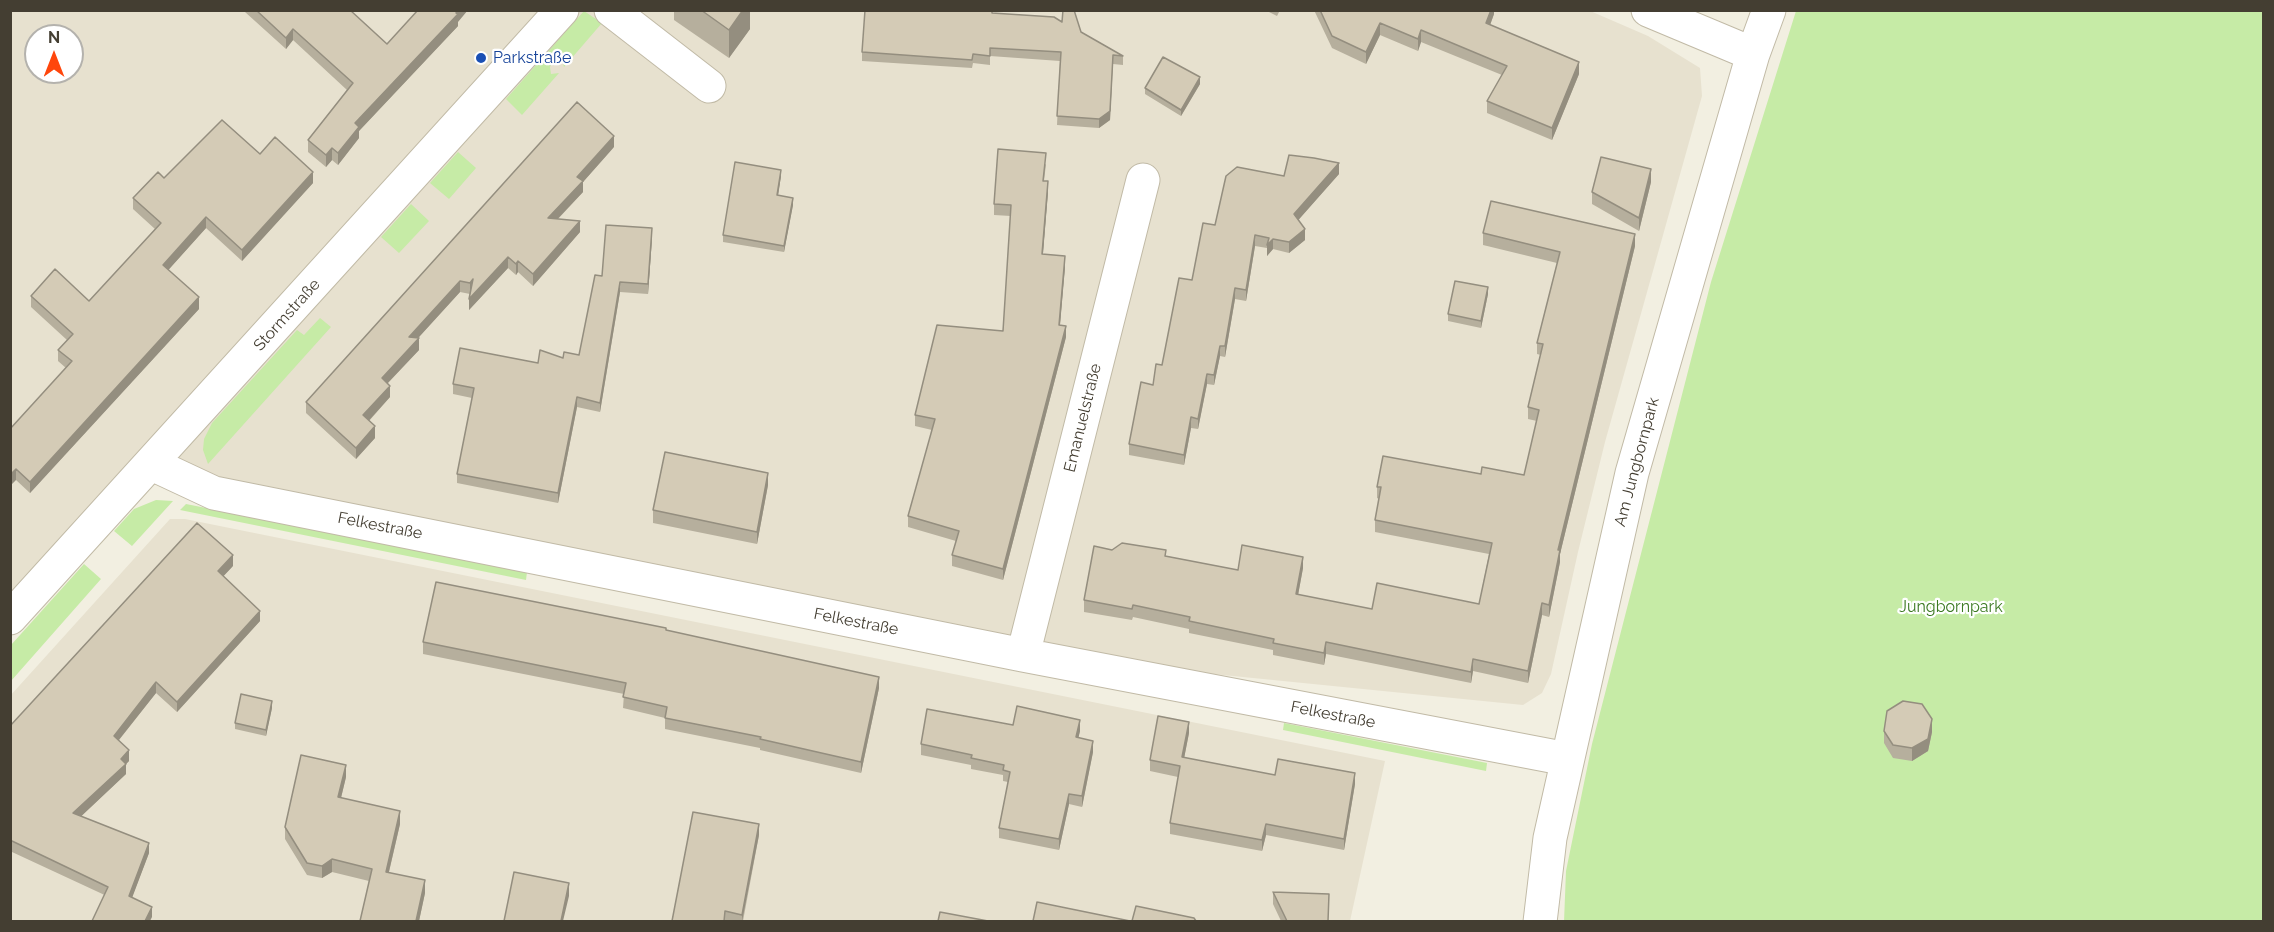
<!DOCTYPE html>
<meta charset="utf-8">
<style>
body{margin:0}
#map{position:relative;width:2274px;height:932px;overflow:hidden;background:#f2efe1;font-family:Raleway,sans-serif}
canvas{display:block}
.frame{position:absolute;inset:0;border:12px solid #443e32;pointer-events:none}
.north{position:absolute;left:24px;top:24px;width:60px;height:60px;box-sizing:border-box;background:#fff;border:2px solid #b4b2ad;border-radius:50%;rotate:0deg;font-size:16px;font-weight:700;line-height:24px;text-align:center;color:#443e32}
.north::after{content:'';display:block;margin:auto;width:21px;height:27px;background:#ff460c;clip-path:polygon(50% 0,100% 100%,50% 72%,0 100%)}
</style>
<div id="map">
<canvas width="2274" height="932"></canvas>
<div class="frame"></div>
<div class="north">N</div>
</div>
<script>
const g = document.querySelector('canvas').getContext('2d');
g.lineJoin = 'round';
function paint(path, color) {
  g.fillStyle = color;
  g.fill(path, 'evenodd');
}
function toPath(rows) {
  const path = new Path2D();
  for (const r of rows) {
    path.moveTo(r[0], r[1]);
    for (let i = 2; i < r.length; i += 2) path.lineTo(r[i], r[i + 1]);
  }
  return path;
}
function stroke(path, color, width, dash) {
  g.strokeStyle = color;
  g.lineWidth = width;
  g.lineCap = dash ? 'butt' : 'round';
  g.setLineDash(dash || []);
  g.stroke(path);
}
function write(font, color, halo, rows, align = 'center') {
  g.font = font + ' Raleway,sans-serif';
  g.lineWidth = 4.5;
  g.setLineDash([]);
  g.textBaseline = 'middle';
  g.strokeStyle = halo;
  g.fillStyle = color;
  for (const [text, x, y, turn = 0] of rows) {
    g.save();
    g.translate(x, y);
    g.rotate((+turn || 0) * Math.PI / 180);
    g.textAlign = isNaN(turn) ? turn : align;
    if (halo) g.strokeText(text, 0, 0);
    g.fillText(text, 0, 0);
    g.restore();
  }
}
paint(toPath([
 [1588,10,1648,36,1700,68,1702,96,1605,442,1578,552,1551,674,1542,693,1523,705,1023,655,152,464,11,618,11,11],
 [36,36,72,36,72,72,36,72],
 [170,519,185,519,1385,761,1350,921,11,922,10,696]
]), '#e7e1cf');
paint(toPath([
 [584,11,602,23,564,67,561,58,554,58,550,67,551,74,559,73,522,115,506,99],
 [1796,11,2263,11,2263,921,1564,922,1566,871,1592,744,1711,282],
 [458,152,476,168,449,199,430,183],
 [411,204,429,221,399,253,381,237],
 [320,318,331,327,208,464,203,450,204,439,212,423,297,330,304,335],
 [156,500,173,501,132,546,114,531,134,509],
 [186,504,527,572,526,580,180,510],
 [84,564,101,579,11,681,11,645],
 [1284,723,1487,763,1486,771,1283,730]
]), '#c6eba6');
const minor = toPath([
 [611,10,709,86],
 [1648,10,1753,54],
 [152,464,214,493,1023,655,1567,759],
 [10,618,562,10],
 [1023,655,1143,180],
 [1540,922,1550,838,1632,473,1753,54,1769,10]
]);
stroke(minor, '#c1baa6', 35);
stroke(minor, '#fff', 33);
paint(toPath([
 [245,10,350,10,387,44,458,22,458,26,359,131,359,138,338,165,332,160,326,167,308,152,308,140,347,90,293,40,286,49,245,12],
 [674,10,750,10,750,29,729,58,674,20],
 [1265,10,1280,10,1277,16],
 [1314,10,1494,10,1494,14,1490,25,1579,74,1552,140,1487,113,1487,101,1502,75,1421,42,1418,51,1380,35,1366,64,1332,48],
 [993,13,1081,32,1123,56,1123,65,1113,64,1110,120,1099,128,1057,125,1060,61,990,56,990,65,973,63,972,68,862,61,862,52],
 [1200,84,1181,116,1145,94,1145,88],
 [614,147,583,182,583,192,558,219,580,232,533,286,518,272,516,275,508,268,469,310,470,294,460,292,418,338,419,350,388,383,390,397,369,421,375,438,356,459,306,413,306,402],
 [1046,164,1044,181,1048,192,1043,254,1065,267,1060,325,1066,337,1003,580,952,566,952,555,956,541,908,527,908,516,932,430,915,426,915,415,1003,331,1011,216,994,215,994,204],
 [1339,174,1298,220,1305,240,1289,253,1273,249,1267,256,1267,248,1255,246,1246,301,1235,299,1225,357,1220,356,1214,385,1207,384,1198,429,1191,428,1184,465,1129,455,1129,444,1153,385,1162,365,1192,280,1215,225,1284,176],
 [781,176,778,196,793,205,784,252,723,242,723,235],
 [164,178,313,183,242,261,206,228,168,270,199,309,30,493,16,480,10,429,66,368,58,361,58,350,67,340,31,307,31,296,89,301,155,229,133,209,133,198],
 [1651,182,1639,231,1592,204,1592,192],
 [1483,233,1635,246,1560,554,1560,562,1549,617,1542,615,1528,683,1473,671,1471,683,1326,654,1324,665,1273,655,1273,650,1189,633,1189,629,1133,617,1132,620,1084,612,1084,600,1112,550,1166,556,1238,570,1303,568,1298,595,1372,609,1479,604,1489,554,1375,532,1375,520,1379,499,1377,498,1377,487,1481,474,1524,475,1537,421,1528,419,1528,407,1541,355,1537,354,1537,343,1557,263,1483,245],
 [652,238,648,294,620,292,600,412,577,407,558,503,457,483,457,474,472,398,453,394,453,384,538,363,579,355,602,276],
 [1488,294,1481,328,1448,321,1448,314],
 [768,485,757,544,653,523,653,510],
 [233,566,223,576,260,621,177,712,156,693,119,740,129,761,126,764,126,774,81,816,149,853,132,897,152,917,12,852,10,853,10,726],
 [666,630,879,688,861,773,760,750,760,748,665,729,665,718,623,708,624,694,423,654,423,642],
 [272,708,266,736,235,729,235,723],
 [1013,725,1080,731,1078,738,1093,752,1082,807,1069,804,1059,850,999,838,999,828,1008,782,1003,781,1003,775,971,769,971,765,921,755,921,744],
 [1884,731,1932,732,1928,751,1912,761,1893,758,1884,743],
 [1189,733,1184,758,1275,775,1355,784,1344,850,1266,835,1262,851,1170,834,1170,823,1178,777,1150,771,1150,760],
 [346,777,341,798,400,824,389,872,425,893,419,921,360,921,369,881,332,872,322,878,307,875,285,839,285,827],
 [759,835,743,921,672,921],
 [1273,892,1329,906,1328,921,1281,921,1273,904]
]), '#b6af9d');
paint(toPath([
 [458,10,468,10,458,22,458,26,359,131,359,138,338,165,338,153,355,123],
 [743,10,750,10,750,29,729,58,729,30],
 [1491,10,1494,10,1494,14,1486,36,1486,23],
 [1380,23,1380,35,1366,64,1366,52],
 [293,29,293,40,286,49,286,38],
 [1421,30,1421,42,1418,51,1418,39],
 [1113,55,1110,120,1099,128,1099,119],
 [1579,62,1579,74,1552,140,1552,128],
 [1200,77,1200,84,1181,116,1181,110],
 [614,136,614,147,583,182,583,192,548,229,548,218,577,177],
 [332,148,332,160,326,167,326,155],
 [1339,163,1339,174,1294,225,1294,214],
 [1651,169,1651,182,1639,231,1639,218],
 [781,170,781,176,777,202,777,195],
 [313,172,313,183,242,261,242,250],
 [1048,181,1048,192,1042,265,1042,254],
 [793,198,793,205,784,252,784,246],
 [206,217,206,228,163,276,163,265],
 [580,221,580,232,533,286,533,274],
 [652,228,652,238,648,294,648,284],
 [1305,229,1305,240,1289,253,1289,242],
 [1635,234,1635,246,1560,554,1560,562,1549,617,1549,605,1558,550],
 [1255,235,1255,246,1246,301,1246,290],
 [1273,239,1273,249,1267,256,1267,245],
 [1065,256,1065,267,1059,336,1059,325],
 [508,257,508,268,469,310,469,299],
 [518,261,518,272,516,275,516,264],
 [473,279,470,294,470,283],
 [460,281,460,292,409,348,409,337],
 [620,282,620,292,600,412,600,403],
 [1488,287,1488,294,1481,328,1481,321],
 [1235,288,1235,299,1225,357,1225,346],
 [199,297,199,309,30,493,30,482],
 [1066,326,1066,337,1003,580,1003,569],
 [419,338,419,350,382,389,382,378],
 [1220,346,1220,356,1214,385,1214,375],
 [1207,374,1207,384,1198,429,1198,419],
 [390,386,390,397,363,427,363,415],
 [577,397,577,407,558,503,558,493],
 [1191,417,1191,428,1184,465,1184,455],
 [375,426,375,438,356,459,356,448],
 [16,469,16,480,10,486,10,475],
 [768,473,768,485,757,544,757,532],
 [233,555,233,566,218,582,218,571],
 [1303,557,1303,568,1296,606,1296,594],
 [1542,603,1542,615,1528,683,1528,671],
 [260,611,260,621,177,712,177,702],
 [1326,642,1326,654,1324,665,1324,653],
 [1473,659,1473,671,1471,683,1471,672],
 [879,677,879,688,861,773,861,762],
 [156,682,156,693,114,746,114,736],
 [272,701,272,708,266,736,266,730],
 [1932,719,1932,732,1928,751,1912,761,1912,748],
 [1080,720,1080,731,1076,748,1076,737],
 [1189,722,1189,733,1182,769,1182,757],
 [1093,741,1093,752,1082,807,1082,796],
 [129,750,129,761,123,767,126,764,126,774,73,824,73,813],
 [346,765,346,777,338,810,338,797],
 [1355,773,1355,784,1344,850,1344,839],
 [1069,794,1069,804,1059,850,1059,839],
 [400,811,400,824,386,884,386,872],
 [759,824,759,835,742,921,742,915],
 [1266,824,1266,835,1262,851,1262,840],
 [149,843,149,853,129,906,129,896],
 [332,859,332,872,322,878,322,866],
 [425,880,425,893,419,921,416,921],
 [569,883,569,896,563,921,561,921],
 [152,907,152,917,150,921,145,921]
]), '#948e7f');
const building = toPath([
 [256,10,350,10,387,44,418,10,458,10,456,13,458,14,355,123,359,127,338,153,332,148,326,155,308,140,353,83,293,29,286,38,256,10],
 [701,10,743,10,729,30,701,10],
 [865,10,992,10,992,13,1054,17,1062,22,1063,10,1074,10,1081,32,1123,56,1113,55,1110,111,1099,119,1057,116,1061,52,990,48,990,56,973,54,972,60,862,52,865,10],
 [1320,10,1491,10,1486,23,1579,62,1552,128,1487,101,1507,66,1421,30,1418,39,1380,23,1366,52,1332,36,1320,10],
 [1163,57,1200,77,1181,110,1145,88,1163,57],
 [577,102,614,136,577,177,583,181,548,218,580,221,533,274,518,261,516,264,508,257,469,299,473,279,470,283,460,281,409,337,419,338,382,378,390,386,363,415,375,426,356,448,306,402,577,102],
 [222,120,260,154,275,137,313,172,242,250,206,217,163,265,199,297,30,482,16,469,10,475,10,429,72,361,58,350,73,334,31,296,55,269,89,301,161,223,133,198,158,172,164,178,222,120],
 [998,149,1046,153,1043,181,1048,181,1042,254,1065,256,1059,325,1066,326,1003,569,952,555,959,531,908,516,935,419,915,415,937,325,1003,331,1011,205,994,204,998,149],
 [1289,155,1314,158,1339,163,1294,214,1305,229,1289,242,1273,239,1267,245,1269,238,1255,235,1246,290,1235,288,1225,346,1220,346,1214,375,1207,374,1198,419,1191,417,1184,455,1129,444,1141,382,1153,385,1156,364,1162,365,1179,278,1192,280,1203,223,1215,225,1226,176,1237,167,1284,176,1289,155],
 [1601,157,1651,169,1639,218,1592,192,1601,157],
 [735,162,781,170,777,195,793,198,784,246,723,235,735,162],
 [1491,201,1635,234,1558,550,1560,550,1549,605,1542,603,1528,671,1473,659,1471,672,1326,642,1324,653,1273,643,1274,639,1189,621,1190,617,1133,605,1132,609,1084,600,1094,546,1112,550,1122,543,1166,550,1165,556,1238,570,1242,545,1303,557,1296,594,1372,609,1377,583,1479,604,1492,543,1375,520,1381,487,1377,487,1383,456,1481,474,1482,467,1524,475,1539,410,1528,407,1543,344,1537,343,1560,252,1483,233,1491,201],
 [606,225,652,228,648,284,620,282,600,403,577,397,558,493,457,474,474,388,453,384,460,348,538,363,540,350,563,358,564,352,579,355,595,275,602,276,606,225],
 [1455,281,1488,287,1481,321,1448,314,1455,281],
 [665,452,768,473,757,532,653,510,665,452],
 [197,523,233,555,218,571,260,611,177,702,156,682,114,736,129,750,121,759,126,764,73,813,149,843,129,896,152,907,145,921,92,921,108,887,12,841,10,843,10,726,197,523],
 [436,582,666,628,666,630,879,677,861,762,760,739,761,737,665,718,667,707,623,697,626,683,423,642,436,582],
 [241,694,272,701,266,730,235,723,241,694],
 [1903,701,1922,704,1932,719,1928,739,1912,748,1893,745,1884,731,1887,711,1903,701],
 [1017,706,1080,720,1076,737,1093,741,1082,796,1069,794,1059,839,999,828,1010,772,1003,770,1004,765,971,758,972,755,921,744,927,709,1013,725,1017,706],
 [1158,716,1189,722,1182,757,1275,775,1278,759,1355,773,1344,839,1266,824,1262,840,1170,823,1180,766,1150,760,1158,716],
 [301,755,346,765,338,797,400,811,386,872,425,880,416,921,360,921,372,869,332,859,322,866,307,863,285,827,301,755],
 [693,812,759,824,742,915,725,911,724,921,672,921,693,812],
 [514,872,569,883,561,921,504,921,514,872],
 [1273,892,1329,894,1328,921,1287,921,1273,892],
 [1037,902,1130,921,1033,921,1037,902],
 [1136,906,1194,918,1196,921,1132,921,1136,906],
 [940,912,988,921,938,921,940,912]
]);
paint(building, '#d4cbb6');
stroke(building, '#948e7f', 1.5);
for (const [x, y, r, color] of [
 [481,58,6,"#1a4fb4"]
]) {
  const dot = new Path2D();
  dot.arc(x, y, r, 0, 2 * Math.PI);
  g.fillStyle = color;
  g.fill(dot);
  stroke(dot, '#fff', 2);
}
write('16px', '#164399', '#fff', [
 ["Parkstraße",493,58]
], 'left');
write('16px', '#443e32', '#fff', [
 ["Stormstraße",287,315,-48],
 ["Emanuelstraße",1083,418,-76],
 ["Am Jungbornpark",1637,462,-75],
 ["Felkestraße",380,526,11],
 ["Felkestraße",856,622,11],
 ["Felkestraße",1333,715,11]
]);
write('16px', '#3b7921', '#fff', [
 ["Jungbornpark",1951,607]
]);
</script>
